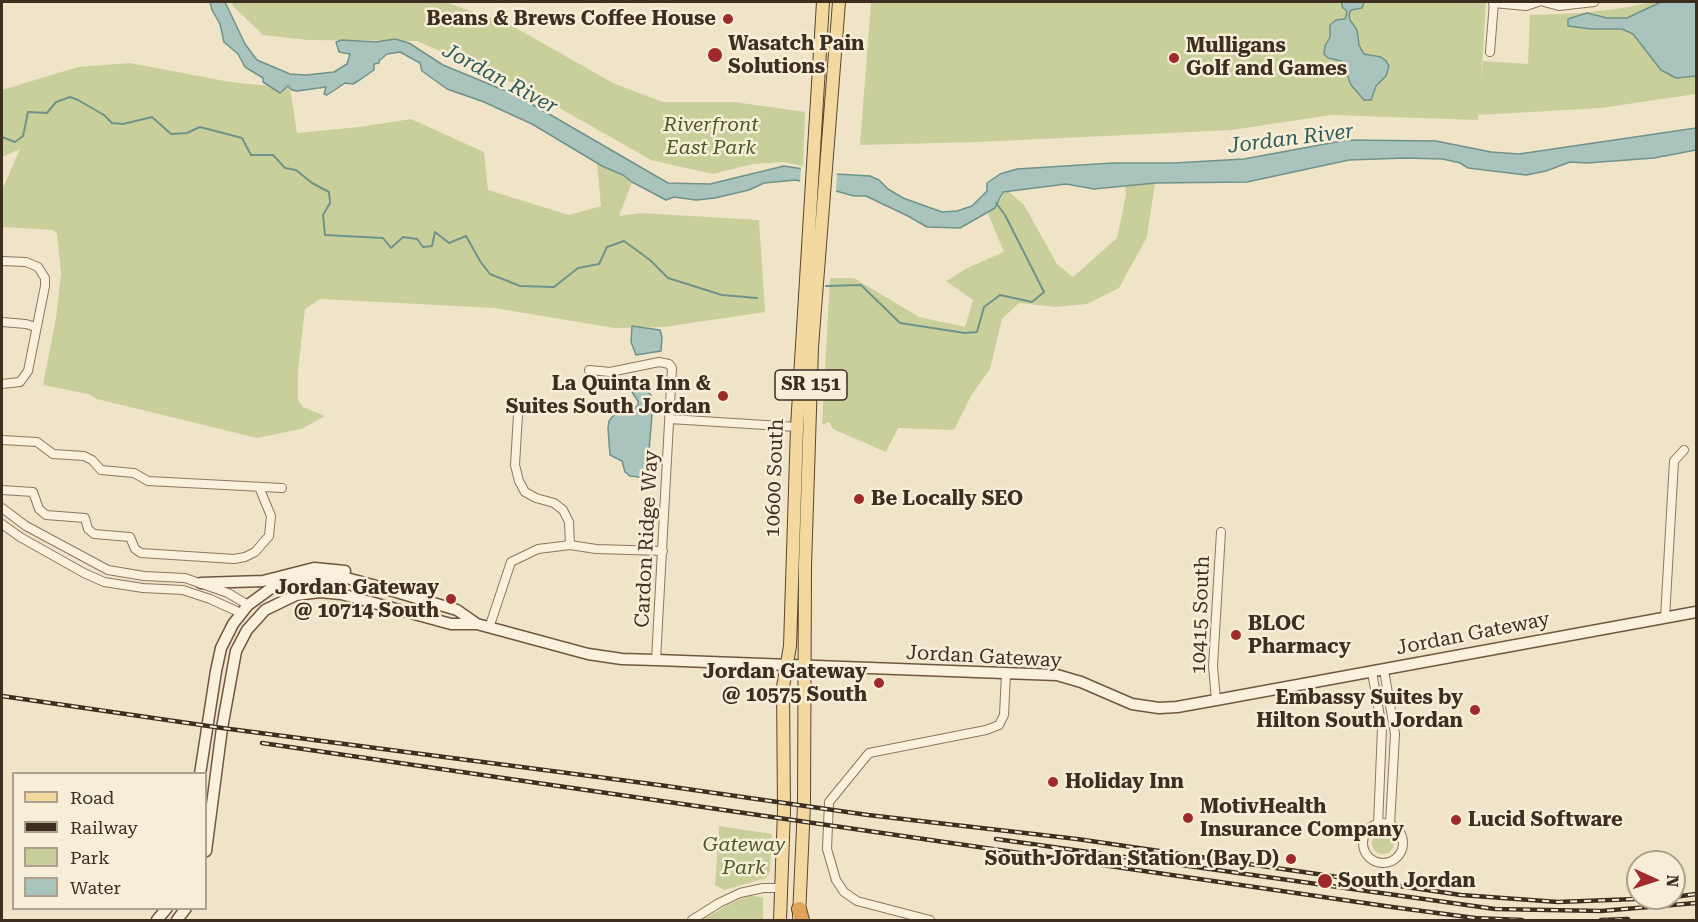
<!DOCTYPE html>
<style>
body{margin:0}
#map{position:relative;width:1698px;height:922px;overflow:hidden;background:#f0e4c8;font-family:"Roboto Serif",serif}
canvas{display:block}
.frame{position:absolute;inset:0;border:3px solid #3d2e20;pointer-events:none}
.legend{position:absolute;left:12px;top:772px;width:195px;height:138px;box-sizing:border-box;background:#f7eed8;border:2px solid #ada18e;margin:0;padding:8px 10px;list-style:none;font-size:18px;color:#3d2e20}
.legend li{display:flex;align-items:center;gap:12px;height:30px}
.legend b{width:30px;border:2px solid #ada18e}
.north{position:absolute;left:1626px;top:850px;width:60px;height:60px;box-sizing:border-box;background:#f7eed8;border:2px solid #ada18e;border-radius:50%;rotate:93deg;font-size:16px;font-weight:700;line-height:24px;text-align:center;color:#3d2e20}
.north::after{content:'';display:block;margin:auto;width:21px;height:27px;background:#9e2a2b;clip-path:polygon(50% 0,100% 100%,50% 72%,0 100%)}
</style>
<div id="map">
<canvas width="1698" height="922"></canvas>
<div class="frame"></div>
<ul class="legend">
<li><b style="height:8px;background:#f3d9a0"></b>Road</li>
<li><b style="height:8px;background:#3d2e20"></b>Railway</li>
<li><b style="height:16px;background:#c9cf9b"></b>Park</li>
<li><b style="height:16px;background:#a9c4bc"></b>Water</li>
</ul>
<div class="north">N</div>
</div>
<script>
const g = document.querySelector('canvas').getContext('2d');
g.lineJoin = 'round';
function paint(path, color) {
  g.fillStyle = color;
  g.fill(path, 'evenodd');
}
function toPath(rows) {
  const path = new Path2D();
  for (const r of rows) {
    if (r.length === 3) {
      path.moveTo(r[0] + r[2], r[1]);
      path.arc(r[0], r[1], r[2], 0, 2 * Math.PI);
      continue;
    }
    path.moveTo(r[0], r[1]);
    for (let i = 2; i < r.length; i += 2) path.lineTo(r[i], r[i + 1]);
  }
  return path;
}
function stroke(path, color, width, dash) {
  g.strokeStyle = color;
  g.lineWidth = width;
  g.lineCap = dash ? 'butt' : 'round';
  g.setLineDash(dash || []);
  g.stroke(path);
}
function write(font, color, halo, rows, align = 'center') {
  g.font = font + ' "Roboto Serif",serif';
  g.lineWidth = 5;
  g.setLineDash([]);
  g.textBaseline = 'middle';
  g.strokeStyle = halo;
  g.fillStyle = color;
  for (const [text, x, y, turn = 0] of rows) {
    g.save();
    g.translate(x, y);
    g.rotate((+turn || 0) * Math.PI / 180);
    g.textAlign = isNaN(turn) ? turn : align;
    if (halo) g.strokeText(text, 0, 0);
    g.fillText(text, 0, 0);
    g.restore();
  }
}
paint(toPath([
 [231,2,445,2,509,24,613,83,663,102,734,102,805,112,803,166,784,162,753,164,713,174,651,160,526,89,417,41,307,40,263,35,234,7],
 [871,2,1486,2,1481,83,1483,61,1528,64,1530,15,1580,13,1623,8,1652,2,1696,2,1696,94,1601,108,1478,115,1478,120,1331,115,1232,130,978,142,860,145],
 [130,63,230,82,290,88,297,133,359,127,411,119,484,152,488,190,569,215,601,206,597,163,612,171,623,175,632,182,619,216,641,213,759,220,765,312,664,327,615,328,495,308,320,299,305,309,298,370,298,400,303,407,325,416,301,429,257,438,97,399,88,394,43,385,56,318,61,273,57,234,53,230,2,227,2,190,20,149,2,157,2,90,78,67],
 [1155,183,1147,237,1119,288,1087,304,1055,307,1019,303,1002,319,990,369,972,394,954,430,898,428,886,452,833,429,829,422,822,425,830,278,854,278,919,317,965,327,973,300,946,281,967,268,1004,252,988,214,1002,198,1003,192,1008,191,1024,205,1057,264,1073,277,1117,238,1126,195,1125,186],
 [719,826,772,834,770,871,766,878,724,890,715,885],
 [1383,843,11],
 [750,895,763,898,763,920,702,920,728,905]
]), '#c9cf9b');
const water = toPath([
 [210,2,225,2,245,44,257,60,290,74,306,75,334,72,347,64,350,54,339,52,336,42,342,40,376,42,395,39,409,43,443,65,518,96,668,183,710,184,784,166,836,174,870,176,879,180,888,189,903,198,942,212,957,211,972,206,987,191,987,183,1000,174,1017,169,1113,163,1174,163,1244,159,1347,140,1436,141,1491,152,1519,154,1696,128,1696,150,1654,158,1587,163,1570,162,1546,171,1526,175,1468,168,1460,163,1443,159,1406,158,1349,160,1247,182,1155,183,1094,189,1066,184,1003,192,995,208,960,228,927,227,908,216,866,196,854,196,796,180,764,183,749,190,715,198,696,200,674,197,666,200,632,182,623,175,602,166,532,124,484,102,447,89,422,71,420,63,400,52,387,54,379,61,379,63,374,64,374,70,361,79,353,84,345,83,327,95,324,94,326,87,297,91,292,90,288,86,280,93,263,82,263,78,245,67,238,54,224,42,220,24,212,10,210,2],
 [1341,2,1364,2,1362,8,1351,10,1349,15,1350,20,1357,30,1359,45,1364,54,1381,57,1386,61,1389,66,1386,76,1376,86,1371,100,1364,100,1351,85,1342,61,1328,58,1324,54,1325,46,1330,37,1330,25,1336,20,1345,19,1346,16,1347,11,1343,8,1341,2],
 [1661,2,1696,2,1696,76,1676,78,1661,70,1633,34,1622,29,1591,29,1568,26,1568,19,1587,13,1607,18,1627,18,1661,2],
 [632,326,660,330,662,337,661,351,636,355,631,342,632,326],
 [639,383,651,395,653,403,647,474,639,477,630,476,625,472,622,461,610,455,608,428,609,421,622,404,635,408,638,405,638,401,630,389,639,383]
]);
paint(water, '#a9c4bc');
stroke(water, '#6f938a', 1.5);
paint(toPath([
 [801,166,837,171,836,193,800,184]
]), '#f0e4c8');
stroke(toPath([
 [2,137,15,142,23,136,28,112,47,113,56,102,70,97,78,100,104,115,112,123,123,124,152,117,171,134,187,133,200,127,242,138,251,155,273,155,285,168,296,170,312,183,329,192,330,203,323,215,325,235,383,238,391,248,403,237,417,239,423,247,432,246,435,232,449,243,466,236,480,261,490,274,520,286,554,287,578,268,599,264,607,247,624,241,650,260,668,278,722,295,757,298],
 [826,286,861,285,900,323,965,333,977,332,984,307,1000,295,1032,302,1044,292,1005,215,996,203]
]), '#6f938a', 2);
const street = toPath([
 [1544,2,1559,6,1594,2],
 [1493,3,1526,6,1538,2],
 [1490,52,1494,2],
 [2,261,26,262,38,267,45,278,45,286,28,371,20,382,2,384],
 [2,322,26,324,36,327],
 [589,370,610,372,659,362,669,364,672,368,656,660],
 [518,415,515,465,519,481,525,492,536,498,554,503,563,510,569,522,570,545],
 [670,419,797,427],
 [2,440,37,442,53,454,84,456,92,460,101,470,134,473,148,481,282,488],
 [2,490,33,492,39,509,46,515,85,518,88,529,94,534,130,537,135,549,141,553,234,559,245,557,255,552,269,536,271,516,259,487],
 [2,508,26,526,108,570,144,576,185,578,228,593,248,605],
 [2,524,20,537,84,573,104,582,143,588,183,590,210,599,241,613],
 [1665,618,1674,461,1684,450],
 [489,628,511,562,538,549,570,545,596,549,663,551],
 [1384,670,1395,734,1390,825],
 [1372,672,1382,728,1378,825],
 [1216,700,1213,666,1221,532],
 [1383,843,20],
 [692,920,719,903,740,893,763,888,782,888],
 [930,920,857,901,844,892,836,880,827,849,829,802,869,753,986,730,999,725,1004,715,1006,674]
]);
const secondary = toPath([
 [201,583,263,581,314,568,345,571],
 [295,589,323,584,337,592],
 [200,774,216,671,221,648,233,624,248,605,270,589,291,579,320,576,343,577,376,586,457,610,477,624,588,654,622,659,656,660,1057,675,1081,682,1132,704,1159,708,1177,707,1216,700,1696,612],
 [206,851,222,728,236,651,247,630,265,610,296,595,320,592,341,594,451,624,477,624],
 [157,920,167,908],
 [177,920,186,908]
]);
const primary = toPath([
 [799,917,804,804,805,566,812,347,839,2],
 [780,920,784,811,783,687,790,646,797,427,823,2]
]);
const highway = toPath([
 [799,909,802,920]
]);
stroke(street, '#8d765c', 10);
stroke(secondary, '#6f573f', 13);
stroke(primary, '#5b4430', 14);
stroke(highway, '#5b4430', 16);
stroke(street, '#faf1dc', 8);
stroke(secondary, '#faf1dc', 10);
stroke(primary, '#f3d9a0', 12);
stroke(highway, '#e0a458', 14);
const rail = toPath([
 [2,696,222,728,659,785,868,815,1077,839,1461,895,1558,902,1661,898],
 [262,743,1392,907,1475,918,1522,920],
 [996,839,1495,909,1601,911,1696,903],
 [1674,897,1696,894],
 [1601,920,1628,919]
]);
stroke(rail, '#3d2e20', 4.5);
stroke(rail, '#f7eed8', 2, [7]);
for (const [x, y, r, color] of [
 [728,19,6,"#9e2a2b"],
 [715,55,8,"#9e2a2b"],
 [1174,58,6,"#9e2a2b"],
 [723,396,6,"#9e2a2b"],
 [859,499,6,"#9e2a2b"],
 [451,599,6,"#9e2a2b"],
 [1236,635,6,"#9e2a2b"],
 [879,683,6,"#9e2a2b"],
 [1475,710,6,"#9e2a2b"],
 [1053,782,6,"#9e2a2b"],
 [1188,818,6,"#9e2a2b"],
 [1456,820,6,"#9e2a2b"],
 [1291,859,6,"#9e2a2b"],
 [1325,881,8,"#9e2a2b"]
]) {
  const dot = new Path2D();
  dot.arc(x, y, r, 0, 2 * Math.PI);
  g.fillStyle = color;
  g.fill(dot);
  stroke(dot, '#f7eed8', 2);
}
for (const [x, y, w] of [
 [811,385,72]
]) {
  const box = new Path2D();
  box.roundRect(x - w / 2, y - 15, w, 30, 4.5);
  g.fillStyle = '#f7eed8';
  g.fill(box);
  stroke(box, '#3d2e20', 1.5);
}
write('bold 18px', '#3d2e20', null, [
 ["SR 151",811,385]
]);
write('bold 20px', '#3d2e20', '#f7eed8', [
 ["Beans & Brews Coffee House",716,19,"right"],
 ["Wasatch Pain",728,44],
 ["Solutions",728,67],
 ["Mulligans",1186,46],
 ["Golf and Games",1186,69],
 ["La Quinta Inn &",711,384,"right"],
 ["Suites South Jordan",711,407,"right"],
 ["Be Locally SEO",871,499],
 ["Jordan Gateway",439,588,"right"],
 ["@ 10714 South",439,611,"right"],
 ["BLOC",1248,624],
 ["Pharmacy",1248,647],
 ["Jordan Gateway",867,672,"right"],
 ["@ 10575 South",867,695,"right"],
 ["Embassy Suites by",1463,698,"right"],
 ["Hilton South Jordan",1463,721,"right"],
 ["Holiday Inn",1065,782],
 ["MotivHealth",1200,807],
 ["Insurance Company",1200,830],
 ["Lucid Software",1468,820],
 ["South Jordan Station (Bay D)",1279,859,"right"],
 ["South Jordan",1338,881]
], 'left');
write('italic 20px', '#4d5a26', '#f7eed8', [
 ["Riverfront",711,125],
 ["East Park",711,148],
 ["Gateway",744,845],
 ["Park",744,868]
]);
write('20px', '#3d2e20', '#f7eed8', [
 ["10600 South",775,478,-88],
 ["Cardon Ridge Way",647,539,-87],
 ["10415 South",1201,615,-88],
 ["Jordan Gateway",1473,634,-11],
 ["Jordan Gateway",984,657,3]
]);
write('italic 21px', '#2f5d5a', '#f7eed8', [
 ["Jordan River",500,79,28],
 ["Jordan River",1291,139,-7]
]);
</script>
